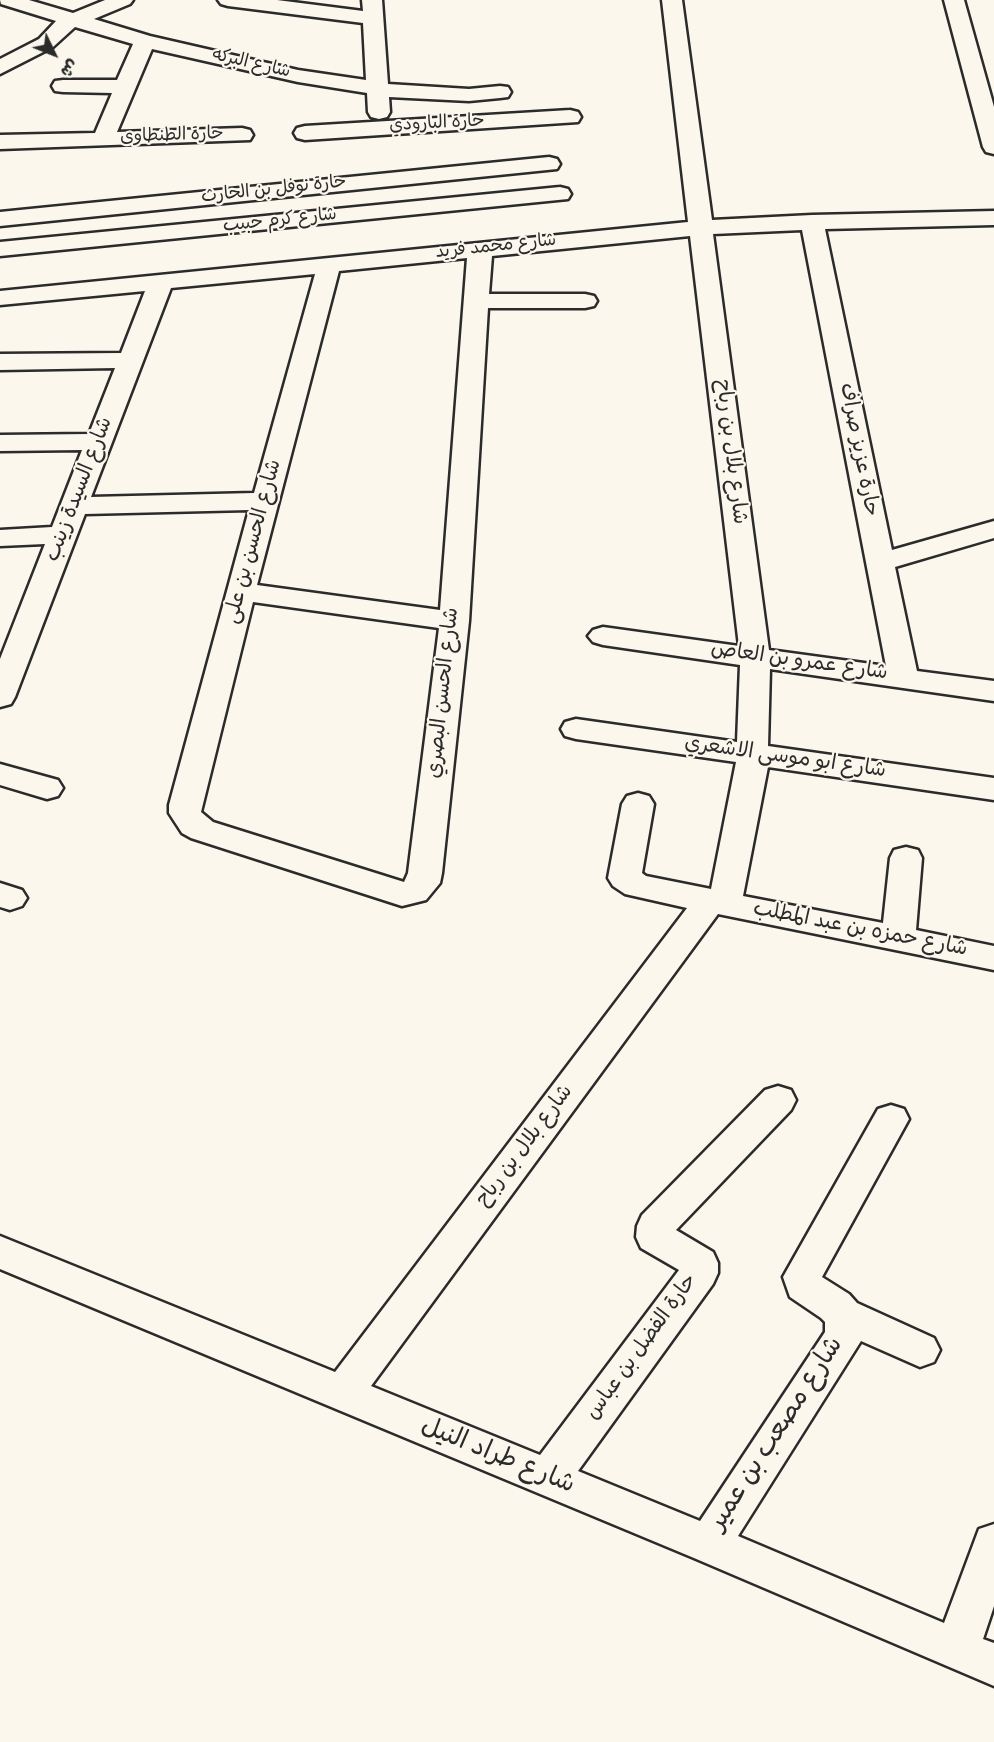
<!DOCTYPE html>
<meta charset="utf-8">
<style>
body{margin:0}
#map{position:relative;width:994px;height:1742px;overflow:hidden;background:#fbf7ec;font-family:"Gochi Hand","Playpen Sans Arabic",sans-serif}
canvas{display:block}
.north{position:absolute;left:24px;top:24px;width:60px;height:60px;-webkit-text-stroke:4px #fbf7ec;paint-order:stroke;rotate:133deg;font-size:16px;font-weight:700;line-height:24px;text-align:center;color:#2b2b2b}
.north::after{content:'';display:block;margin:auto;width:21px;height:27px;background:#2b2b2b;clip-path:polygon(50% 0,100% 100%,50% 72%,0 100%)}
</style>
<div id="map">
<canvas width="994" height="1742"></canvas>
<div class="north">ش</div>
</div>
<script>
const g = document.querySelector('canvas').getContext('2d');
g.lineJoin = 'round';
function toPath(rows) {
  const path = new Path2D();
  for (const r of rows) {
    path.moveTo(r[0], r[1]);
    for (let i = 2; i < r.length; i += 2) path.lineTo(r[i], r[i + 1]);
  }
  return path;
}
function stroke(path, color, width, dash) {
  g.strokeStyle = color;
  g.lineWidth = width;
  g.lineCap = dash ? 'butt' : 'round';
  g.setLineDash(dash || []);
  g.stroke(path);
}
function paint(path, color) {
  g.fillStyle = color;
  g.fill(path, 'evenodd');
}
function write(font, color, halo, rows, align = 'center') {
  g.font = font + ' "Gochi Hand","Playpen Sans Arabic",sans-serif';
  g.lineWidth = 4.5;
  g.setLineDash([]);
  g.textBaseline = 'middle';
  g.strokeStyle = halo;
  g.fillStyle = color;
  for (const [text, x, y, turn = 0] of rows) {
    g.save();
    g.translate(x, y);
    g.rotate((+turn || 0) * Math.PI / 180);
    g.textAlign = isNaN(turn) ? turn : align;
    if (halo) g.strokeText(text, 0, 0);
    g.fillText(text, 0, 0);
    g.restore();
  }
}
const street = toPath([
 [0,0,29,0,73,13,105,0,133,0,130,4,94,19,150,36,298,70,366,80,363,23,228,6,221,4,218,0,277,0,363,11,362,0,382,0,388,84,469,89,500,86,508,87,511,92,508,97,500,98,469,101,389,97,390,112,387,117,379,119,371,117,368,112,367,93,298,82,152,49,117,132,242,128,250,130,253,135,250,140,0,149,0,135,95,133,112,93,63,92,55,91,52,86,55,81,63,80,117,80,133,44,75,27,53,47,0,74,0,59,39,39,56,21,1,4,0,0],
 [662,0,682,0,712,220,812,215,994,211,994,225,825,229,892,550,994,521,994,538,895,567,917,671,994,681,994,701,770,669,768,746,994,778,994,800,768,767,743,896,883,923,890,858,894,850,906,847,918,850,922,858,916,930,994,946,994,970,718,914,371,1386,540,1455,679,1270,641,1248,636,1237,637,1226,642,1215,765,1090,778,1086,791,1090,796,1100,791,1110,676,1230,713,1252,718,1263,718,1273,713,1284,578,1471,700,1521,825,1332,825,1322,821,1318,790,1297,783,1277,878,1109,891,1105,904,1109,909,1119,822,1277,849,1294,857,1303,934,1338,940,1350,934,1362,920,1367,861,1341,738,1536,944,1623,979,1529,994,1524,994,1606,983,1639,994,1643,994,1686,694,1558,0,1269,0,1236,335,1372,687,908,625,894,613,886,608,878,622,804,627,796,638,793,649,796,654,804,642,873,646,876,711,889,736,762,576,739,565,736,561,729,565,722,576,719,737,742,740,665,603,645,593,642,588,636,593,630,603,627,739,646,690,236,492,256,489,294,585,294,594,296,597,301,594,306,585,308,488,308,469,621,442,873,440,883,426,900,402,906,191,838,182,833,169,813,169,805,249,510,85,514,15,697,11,704,0,707,0,659,45,544,0,546,0,530,52,527,82,450,0,451,0,435,89,434,115,368,0,370,0,354,121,353,145,291,0,305,0,291,688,222,662,0],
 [802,230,886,666,769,650,713,234,802,230],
 [467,258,440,610,257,585,339,271,467,258],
 [315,274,254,493,91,497,171,288,315,274],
 [253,602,439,628,408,873,404,882,213,822,201,812,253,602],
 [944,0,964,0,994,107,994,154,986,152,983,147,944,0],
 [570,110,578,112,581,117,578,122,305,140,297,138,294,133,297,128,305,126,570,110],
 [549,157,557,159,560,164,557,169,0,226,0,212,549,157],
 [560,187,568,189,571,194,568,199,0,256,0,242,560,187],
 [0,764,58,780,63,788,58,796,47,799,0,785,0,764],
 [0,883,22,890,27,898,22,906,10,910,0,907,0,883]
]);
stroke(street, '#2b2b2b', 5);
paint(street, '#fbf7ec');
write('18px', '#2b2b2b', '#fbf7ec', [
 ["شارع البركه",251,65,13],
 ["حارة البارودي",437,125,-3],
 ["حارة الطنطاوى",172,137,-2],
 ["حارة نوفل بن الحارث",274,191,-6],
 ["شارع كرم حبيب",280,222,-6],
 ["شارع محمد فريد",496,248,-6]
]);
write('21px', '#2b2b2b', '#fbf7ec', [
 ["حارة عزيز صراف",857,450,79],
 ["شارع بلال بن رباح",729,452,83],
 ["شارع السيدة زينب",81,490,-69],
 ["شارع الحسن بن على",255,542,-75],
 ["شارع عمرو بن العاص",799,663,8],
 ["شارع الحسن البصري",445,693,-84],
 ["شارع ابو موسى الاشعري",785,759,8],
 ["شارع حمزه بن عبد المطلب",860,931,11],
 ["شارع بلال بن رباح",526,1147,-53],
 ["حارة الفضل بن عباس",643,1348,-54]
]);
write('26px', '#2b2b2b', '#fbf7ec', [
 ["شارع مصعب بن عمير",778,1435,-57],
 ["شارع طراد النيل",497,1458,22]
]);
</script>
